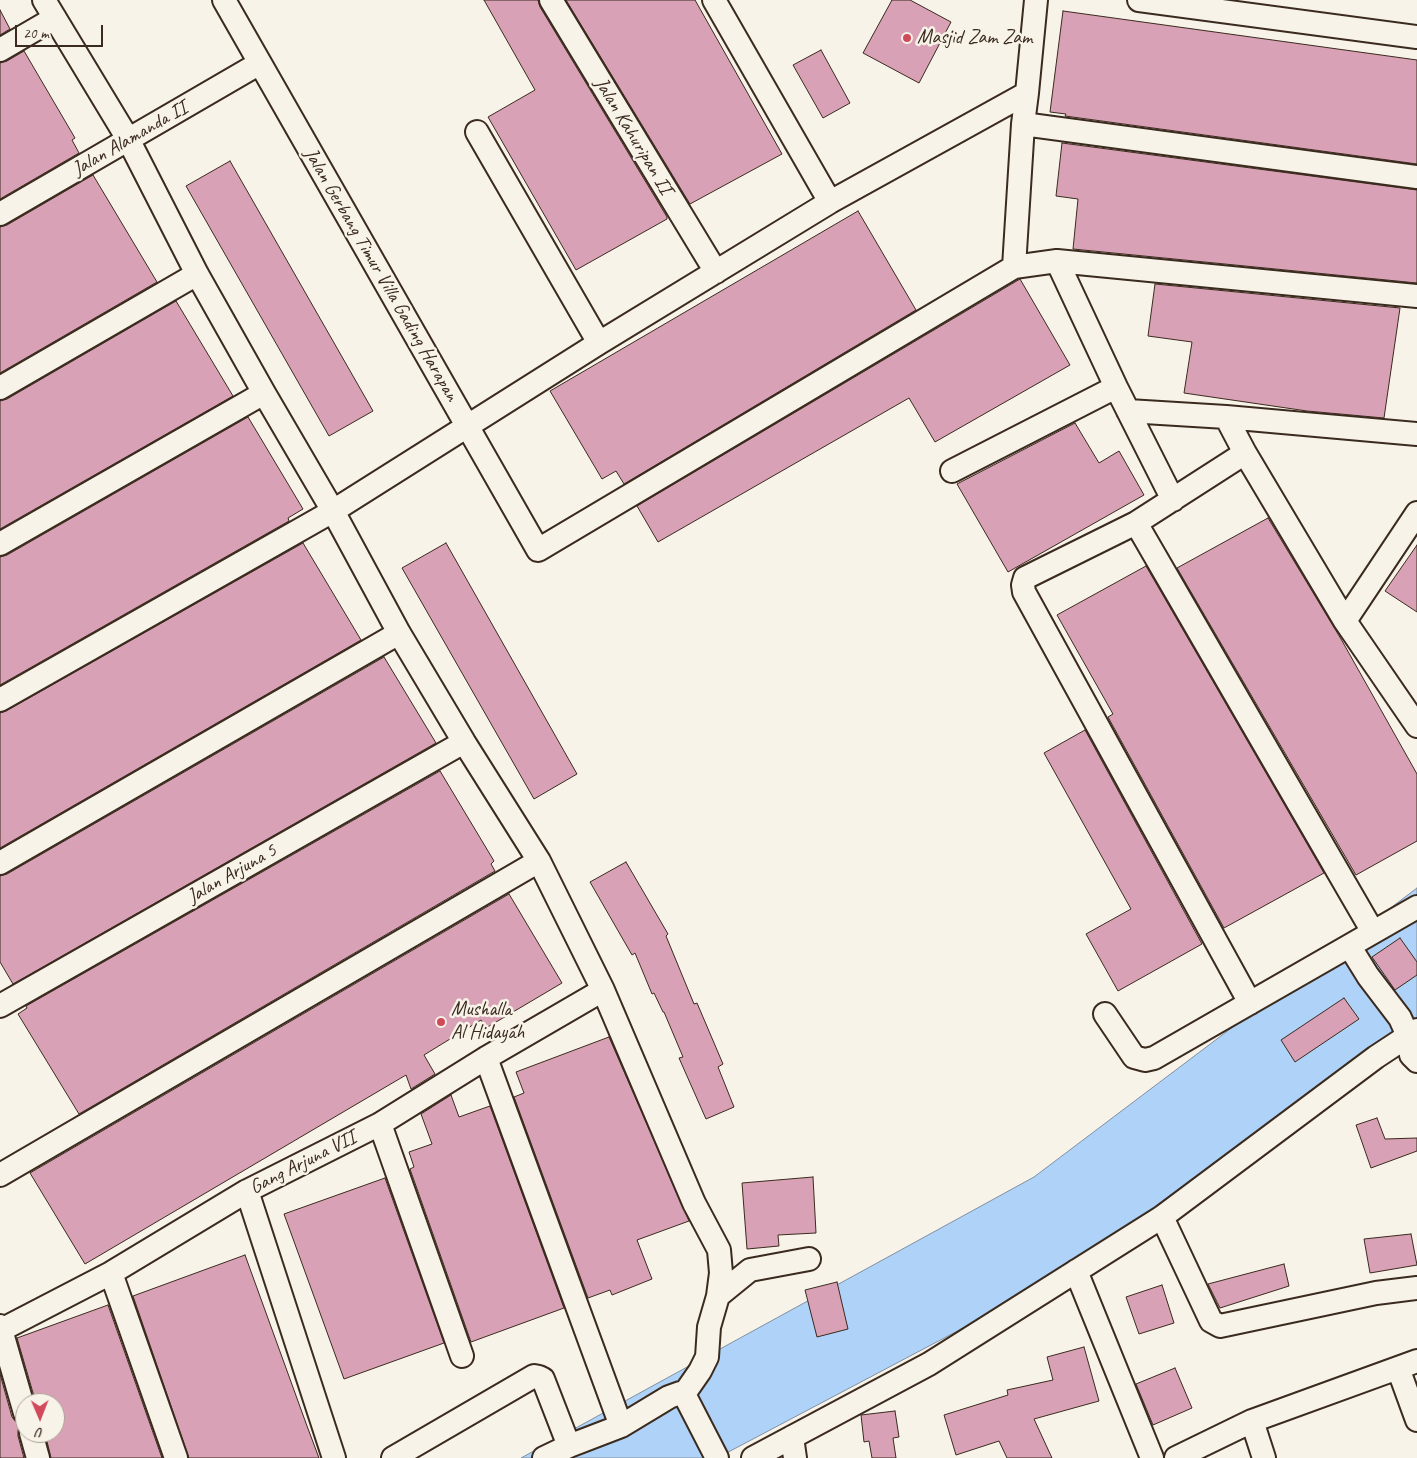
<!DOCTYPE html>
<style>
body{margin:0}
#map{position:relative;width:1417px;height:1458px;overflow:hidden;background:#f7f3e8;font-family:Caveat,sans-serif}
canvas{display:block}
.north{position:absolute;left:15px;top:1393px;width:50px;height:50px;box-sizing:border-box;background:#f7f3e8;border:1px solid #aca397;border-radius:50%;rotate:179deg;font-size:14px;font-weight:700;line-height:20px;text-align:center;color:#3b2a1e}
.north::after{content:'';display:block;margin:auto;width:18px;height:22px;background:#d1495b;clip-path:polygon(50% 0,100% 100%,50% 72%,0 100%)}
.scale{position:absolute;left:15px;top:25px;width:88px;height:22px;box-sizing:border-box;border:2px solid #3b2a1e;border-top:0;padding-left:6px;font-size:15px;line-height:18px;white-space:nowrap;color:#3b2a1e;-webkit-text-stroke:4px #f7f3e8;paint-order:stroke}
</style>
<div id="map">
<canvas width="1417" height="1458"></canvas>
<div class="north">U</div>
<div class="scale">20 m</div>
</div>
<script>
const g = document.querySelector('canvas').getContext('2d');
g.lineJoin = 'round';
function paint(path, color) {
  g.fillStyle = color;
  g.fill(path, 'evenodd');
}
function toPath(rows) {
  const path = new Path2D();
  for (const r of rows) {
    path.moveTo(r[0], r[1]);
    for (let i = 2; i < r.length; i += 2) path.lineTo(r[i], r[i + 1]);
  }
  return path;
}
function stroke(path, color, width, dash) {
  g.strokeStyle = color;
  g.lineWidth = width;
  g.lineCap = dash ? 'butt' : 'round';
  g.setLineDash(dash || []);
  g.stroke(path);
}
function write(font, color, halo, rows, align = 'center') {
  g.font = font + ' Caveat,sans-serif';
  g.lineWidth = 5;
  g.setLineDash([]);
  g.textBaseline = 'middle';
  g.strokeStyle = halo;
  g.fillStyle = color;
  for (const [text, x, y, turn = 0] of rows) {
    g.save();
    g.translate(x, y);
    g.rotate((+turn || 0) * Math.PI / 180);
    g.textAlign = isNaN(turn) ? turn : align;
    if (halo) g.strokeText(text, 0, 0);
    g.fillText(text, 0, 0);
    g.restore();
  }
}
const water = toPath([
 [1417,888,1417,1039,1107,1252,717,1458,521,1458,1034,1177,1417,888]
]);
paint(water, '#afd3f8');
stroke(water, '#818fa1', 1);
const building = toPath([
 [484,0,538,0,540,7,667,217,667,219,576,270,488,117,535,90,484,0],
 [566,0,695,0,782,154,690,204,566,0],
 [892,0,910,0,951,22,919,83,863,53,892,0],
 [0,10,10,29,0,35,0,10],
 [1063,11,1417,60,1417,164,1065,116,1066,114,1050,112,1063,11],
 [821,50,850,103,823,118,793,65,821,50],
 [24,51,75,138,72,140,79,153,0,199,0,63,7,61,24,51],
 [1062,143,1417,190,1417,283,1073,249,1078,199,1056,196,1062,143],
 [230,161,373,411,329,436,186,186,230,161],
 [93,175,157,282,0,373,0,227,7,225,93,175],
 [858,211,916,310,624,484,616,471,602,479,550,391,858,211],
 [1020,279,1070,365,935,442,909,398,658,542,637,506,1020,279],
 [1155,284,1400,308,1384,418,1307,411,1184,393,1192,342,1148,336,1155,284],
 [176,301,233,396,0,529,0,401,7,399,176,301],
 [248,417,303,509,288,518,289,521,0,685,0,557,7,555,248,417],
 [1075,423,1099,463,1119,451,1144,495,1008,572,957,484,1075,423],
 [1268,518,1341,639,1417,774,1417,841,1356,875,1177,568,1268,518],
 [303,543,361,640,0,848,0,713,6,711,303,543],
 [446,543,577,774,534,799,402,568,446,543],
 [1417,545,1417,612,1385,591,1417,545],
 [1146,566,1324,873,1224,928,1108,717,1113,714,1057,615,1146,566],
 [384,657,436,743,13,984,0,962,0,876,7,874,384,657],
 [1085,730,1202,944,1118,991,1086,934,1131,909,1044,753,1085,730],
 [440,771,494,861,491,864,495,871,79,1114,18,1014,27,1008,26,1006,440,771],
 [626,862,668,934,666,936,694,1004,697,1003,723,1064,718,1067,734,1107,706,1119,679,1058,683,1057,664,1012,663,1012,654,993,652,994,635,953,632,955,590,882,626,862],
 [509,894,562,983,486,1028,481,1020,424,1055,435,1074,411,1089,406,1075,85,1264,30,1173,509,894],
 [1400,938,1417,962,1417,975,1395,990,1372,957,1400,938],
 [1344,998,1359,1019,1295,1062,1281,1040,1344,998],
 [609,1037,689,1221,637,1240,652,1279,612,1295,610,1290,588,1298,514,1097,524,1093,516,1072,609,1037],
 [451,1095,459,1117,490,1106,564,1308,471,1342,410,1169,414,1167,409,1152,432,1144,421,1114,451,1095],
 [1377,1118,1385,1139,1417,1138,1417,1151,1371,1168,1356,1125,1377,1118],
 [813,1177,816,1233,778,1235,779,1246,747,1249,742,1183,813,1177],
 [385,1178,444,1343,344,1379,284,1214,385,1178],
 [1411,1234,1417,1265,1370,1273,1364,1239,1411,1234],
 [245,1255,307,1426,319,1458,189,1458,133,1296,245,1255],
 [1284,1264,1289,1286,1220,1308,1208,1284,1284,1264],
 [837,1282,848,1329,817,1337,805,1290,837,1282],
 [1162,1285,1174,1323,1139,1334,1126,1297,1162,1285],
 [108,1305,162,1458,51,1458,45,1433,55,1433,55,1403,36,1403,17,1338,108,1305],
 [1084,1347,1099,1401,1034,1419,1052,1458,1007,1458,999,1441,956,1455,944,1415,1008,1395,1007,1390,1053,1380,1047,1357,1084,1347],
 [1175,1368,1192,1408,1153,1425,1136,1384,1175,1368],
 [0,1374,12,1417,16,1422,21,1425,18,1430,18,1436,24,1458,0,1458,0,1374],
 [895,1411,899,1437,893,1438,896,1458,872,1458,869,1441,864,1442,861,1415,895,1411]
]);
paint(building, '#d8a1b5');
stroke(building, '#3b2a1e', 1);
const street = toPath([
 [44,0,128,139,197,274,264,393,333,511,399,633,464,742,539,861,603,990,694,1203,719,1250,721,1273,718,1296,709,1327,707,1357,700,1371,684,1394],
 [224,0,538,550,1014,267],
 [551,0,716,272],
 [714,0,830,202],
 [1036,0,1027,93,1023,124,1014,267,1057,261,1116,387,1173,500],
 [1139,0,1417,37],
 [0,50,55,18],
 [1023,124,1417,177],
 [477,132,599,343],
 [0,214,260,63],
 [1057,261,1417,296],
 [0,388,197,274],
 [1128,411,1226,417,1417,434],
 [1226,417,1245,453,1345,621,1417,726],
 [1245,453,1136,523,1025,578,1023,585,1024,592,1250,1003],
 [952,471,1116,387],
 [1136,523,1373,932],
 [0,544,264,393],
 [1345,621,1417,513],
 [0,700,333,511,599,343,830,202,1027,93],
 [0,863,399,633],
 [1350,947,1368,976,1400,1018,1408,1036,1411,1055,1417,1061],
 [0,1006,464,742],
 [1105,1014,1134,1057,1145,1060,1154,1058,1417,907],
 [486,1058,621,1426],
 [380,1124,462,1356],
 [0,1175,539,861],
 [247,1191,334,1458],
 [1162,1217,1211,1321,1220,1326,1376,1293,1417,1288],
 [1076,1271,1152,1458],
 [111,1273,176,1458],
 [718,1296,750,1270,809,1259],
 [0,1326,25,1413],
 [1,1330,111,1273,247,1191,380,1124,486,1058,603,990],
 [1398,1368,1417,1420],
 [1252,1421,1264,1458],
 [31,1433,38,1458],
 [792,1437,795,1458],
 [393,1458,534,1376,539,1377,543,1379,569,1446],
 [544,1458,569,1446,621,1426,669,1397,680,1393,684,1394,717,1458],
 [753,1458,929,1364,1162,1217,1376,1057,1417,1030],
 [1176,1458,1252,1421,1417,1361]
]);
stroke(street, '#3b2a1e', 26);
stroke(street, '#f7f3e8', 22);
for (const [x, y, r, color] of [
 [907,38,5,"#d1495b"],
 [441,1022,5,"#d1495b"]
]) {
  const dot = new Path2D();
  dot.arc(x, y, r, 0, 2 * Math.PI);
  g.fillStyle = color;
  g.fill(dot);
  stroke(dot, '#f7f3e8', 2);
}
write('20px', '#3b2a1e', '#f7f3e8', [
 ["Masjid Zam Zam",917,38],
 ["Mushalla",451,1010],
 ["Al Hidayah",451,1033]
], 'left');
write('20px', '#3b2a1e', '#f7f3e8', [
 ["Jalan Kahuripan II",633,136,59],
 ["Jalan Alamanda II",130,139,-30],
 ["Jalan Gerbang Timur Villa Gading Harapan",381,275,60],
 ["Jalan Arjuna 5",232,874,-30],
 ["Gang Arjuna VII",303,1163,-27]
]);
</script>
